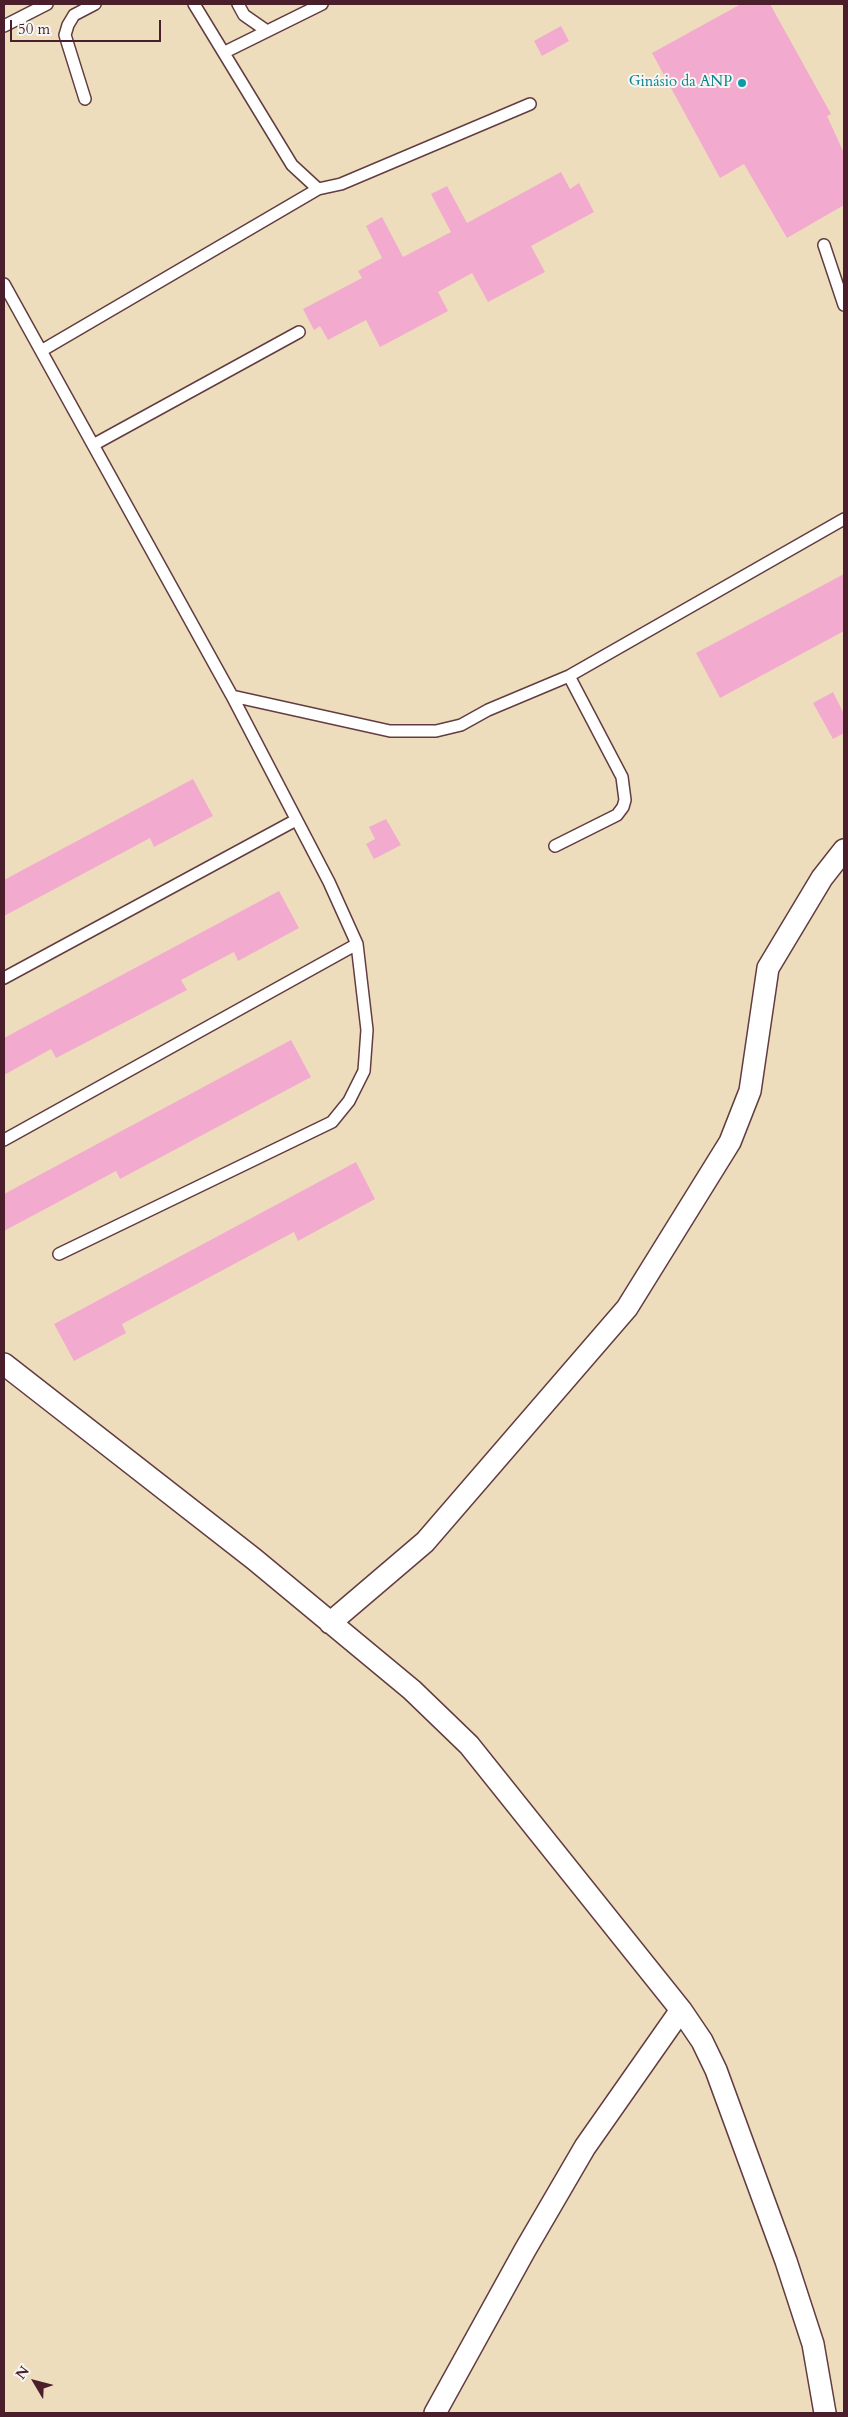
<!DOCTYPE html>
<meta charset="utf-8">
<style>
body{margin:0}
#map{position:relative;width:848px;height:2417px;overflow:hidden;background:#eeddbc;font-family:Cardo,serif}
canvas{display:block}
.frame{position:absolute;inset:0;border:5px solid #4a1f2b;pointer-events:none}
.north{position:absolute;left:10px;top:2357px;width:50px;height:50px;-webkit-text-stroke:4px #f6f6f2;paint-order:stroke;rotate:307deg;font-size:14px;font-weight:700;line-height:20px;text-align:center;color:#4a1f2b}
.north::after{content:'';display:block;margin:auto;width:18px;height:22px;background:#4a1f2b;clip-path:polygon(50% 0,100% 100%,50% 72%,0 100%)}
.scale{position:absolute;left:10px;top:20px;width:151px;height:22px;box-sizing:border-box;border:2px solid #4a1f2b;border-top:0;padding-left:6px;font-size:15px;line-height:18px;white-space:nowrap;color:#4a1f2b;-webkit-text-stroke:4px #f6f6f2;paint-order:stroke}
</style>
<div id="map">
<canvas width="848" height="2417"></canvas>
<div class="frame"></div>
<div class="north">N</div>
<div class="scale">50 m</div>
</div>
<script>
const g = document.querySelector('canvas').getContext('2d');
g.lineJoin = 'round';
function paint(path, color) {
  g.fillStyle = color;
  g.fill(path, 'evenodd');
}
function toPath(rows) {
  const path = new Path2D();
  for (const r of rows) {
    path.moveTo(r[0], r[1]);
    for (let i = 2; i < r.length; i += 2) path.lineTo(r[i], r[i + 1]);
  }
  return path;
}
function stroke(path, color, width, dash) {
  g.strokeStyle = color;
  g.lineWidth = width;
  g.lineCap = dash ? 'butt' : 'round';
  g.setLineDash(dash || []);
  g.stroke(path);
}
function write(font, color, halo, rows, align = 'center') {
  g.font = font + ' Cardo,serif';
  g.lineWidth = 4;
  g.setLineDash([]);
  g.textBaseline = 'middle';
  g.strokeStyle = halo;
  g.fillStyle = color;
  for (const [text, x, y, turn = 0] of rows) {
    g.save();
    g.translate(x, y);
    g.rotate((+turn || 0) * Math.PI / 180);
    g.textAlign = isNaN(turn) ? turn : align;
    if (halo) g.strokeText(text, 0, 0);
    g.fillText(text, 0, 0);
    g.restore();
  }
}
paint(toPath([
 [741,4,770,4,831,114,827,116,844,153,844,205,787,238,744,164,720,178,652,53],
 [561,26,569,41,542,56,534,41],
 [561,172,570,189,579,183,594,212,531,246,545,272,488,302,472,273,438,292,448,311,380,347,366,320,328,340,320,326,314,330,303,309,362,278,358,271,382,258,366,226,382,217,403,257,451,232,431,194,447,186,467,223],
 [844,574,844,631,720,698,696,653],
 [833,692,844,714,844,733,833,739,813,703],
 [193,779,213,816,154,847,150,838,4,916,4,880],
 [386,819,401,845,374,859,366,844,375,839,369,827],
 [279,891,299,928,238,961,234,952,181,980,187,990,56,1058,51,1049,4,1075,4,1038],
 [291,1040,311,1077,120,1179,116,1171,4,1231,4,1194],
 [356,1162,375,1199,298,1241,294,1232,122,1324,126,1333,74,1361,54,1324]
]), '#f3aacf');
const lane = toPath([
 [194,4,292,165,318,189,341,184,530,104],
 [238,4,244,15,267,31],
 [4,26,47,4],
 [225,52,322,4],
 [85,99,65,35,68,25,74,15,95,4],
 [824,245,844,305],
 [4,284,232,696,329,882,357,944,367,1030,364,1071,349,1101,332,1122,59,1254],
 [41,351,318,189],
 [93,445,299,332],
 [232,696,390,731,436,731,461,725,488,710,569,676,844,519],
 [555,846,617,815,623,807,625,800,622,777,569,676],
 [4,978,296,820],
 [4,1140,357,944]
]);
const street = toPath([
 [4,1364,254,1559,412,1690,469,1745,681,2010,702,2041,716,2070,786,2261,813,2344,825,2413],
 [330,1623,425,1542,627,1308,730,1142,750,1091,768,968,822,878,844,850],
 [435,2413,525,2250,585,2147,681,2010]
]);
stroke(lane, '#633c41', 14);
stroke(street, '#633c41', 24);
stroke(lane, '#fff', 11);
stroke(street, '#fff', 21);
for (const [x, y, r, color] of [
 [742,83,5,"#0f9aa8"]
]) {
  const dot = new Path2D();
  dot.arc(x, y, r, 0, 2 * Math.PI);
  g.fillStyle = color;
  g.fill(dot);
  stroke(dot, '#f6f6f2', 2);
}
write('15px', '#0d838f', '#f6f6f2', [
 ["Ginásio da ANP",732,83]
], 'right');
</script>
